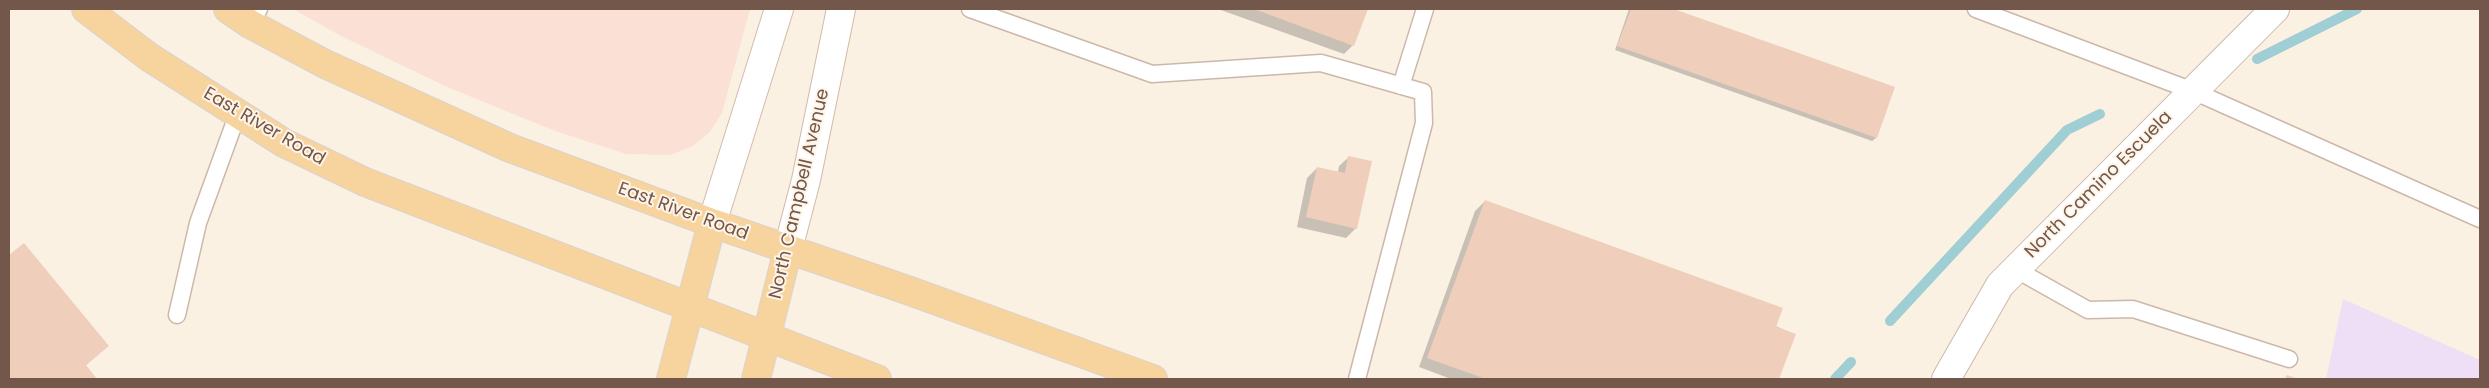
<!DOCTYPE html>
<style>
body{margin:0}
#map{position:relative;width:2489px;height:388px;overflow:hidden;background:#fbf1e2;font-family:Poppins,sans-serif}
canvas{display:block}
.frame{position:absolute;inset:0;border:10px solid #72574a;pointer-events:none}
</style>
<div id="map">
<canvas width="2489" height="388"></canvas>
<div class="frame"></div>
</div>
<script>
const g = document.querySelector('canvas').getContext('2d');
g.lineJoin = 'round';
function paint(path, color) {
  g.fillStyle = color;
  g.fill(path, 'evenodd');
}
function toPath(rows) {
  const path = new Path2D();
  for (const r of rows) {
    path.moveTo(r[0], r[1]);
    for (let i = 2; i < r.length; i += 2) path.lineTo(r[i], r[i + 1]);
  }
  return path;
}
function stroke(path, color, width, dash) {
  g.strokeStyle = color;
  g.lineWidth = width;
  g.lineCap = dash ? 'butt' : 'round';
  g.setLineDash(dash || []);
  g.stroke(path);
}
function write(font, color, halo, rows, align = 'center') {
  g.font = font + ' Poppins,sans-serif';
  g.lineWidth = 4;
  g.setLineDash([]);
  g.textBaseline = 'middle';
  g.strokeStyle = halo;
  g.fillStyle = color;
  for (const [text, x, y, turn = 0] of rows) {
    g.save();
    g.translate(x, y);
    g.rotate((+turn || 0) * Math.PI / 180);
    g.textAlign = isNaN(turn) ? turn : align;
    if (halo) g.strokeText(text, 0, 0);
    g.fillText(text, 0, 0);
    g.restore();
  }
}
paint(toPath([
 [293,9,750,9,722,113,710,132,693,146,670,155,626,154,555,131,447,87,341,36]
]), '#fbe0d6');
paint(toPath([
 [2343,299,2480,360,2480,379,2326,379]
]), '#eedff7');
paint(toPath([
 [1218,9,1366,9,1353,45,1344,54],
 [1629,9,1670,9,1894,88,1876,138,1872,141,1615,50],
 [1349,157,1356,228,1346,238,1297,227,1307,178,1317,168,1338,172,1339,166],
 [1485,201,1794,334,1778,379,1451,379,1419,367,1475,211],
 [24,244,108,346,85,366,95,379,9,379,9,257]
]), '#0003');
stroke(toPath([
 [2257,59,2357,9],
 [1890,321,2067,130,2100,114],
 [1835,379,1851,362]
]), '#9fced5', 10);
paint(toPath([
 [1254,9,1368,9,1354,46],
 [1631,9,1674,9,1895,87,1877,138,1617,46],
 [1348,156,1372,161,1357,229,1306,217,1317,167,1345,173],
 [1485,200,1783,308,1776,327,1796,334,1779,379,1486,379,1427,358],
 [24,243,109,346,86,365,97,379,9,379,9,255],
 [2287,375,2298,379,2285,379]
]), '#efcebb');
const service = toPath([
 [970,9,1152,74,1321,63,1423,92,1424,123,1357,379],
 [1976,9,2193,91,2480,219],
 [250,24,259,9],
 [1401,86,1425,9],
 [2015,269,2088,310,2133,309,2289,359],
 [177,315,198,223,238,113]
]);
const minor = toPath([
 [1946,379,2000,285,2275,9]
]);
const secondary = toPath([
 [712,223,779,9],
 [788,249,806,180,841,9]
]);
const primary = toPath([
 [86,9,149,57,284,143,365,182,877,379],
 [228,9,250,24,325,64,510,148,712,223,910,291,1153,379],
 [671,379,712,223],
 [756,379,788,249]
]);
stroke(service, '#ccb8aa', 19);
stroke(minor, '#ccb8aa', 30);
stroke(secondary, '#d1baaa', 30);
stroke(primary, '#dad3d0', 30);
stroke(service, '#fff', 16);
stroke(minor, '#fff', 28);
stroke(secondary, '#fff', 28);
stroke(primary, '#f7d39d', 28);
write('18px', '#72574a', '#fef5e8', [
 ["East River Road",264,127,30],
 ["North Camino Escuela",2099,185,-45],
 ["North Campbell Avenue",800,194,-77],
 ["East River Road",683,212,20]
]);
</script>
